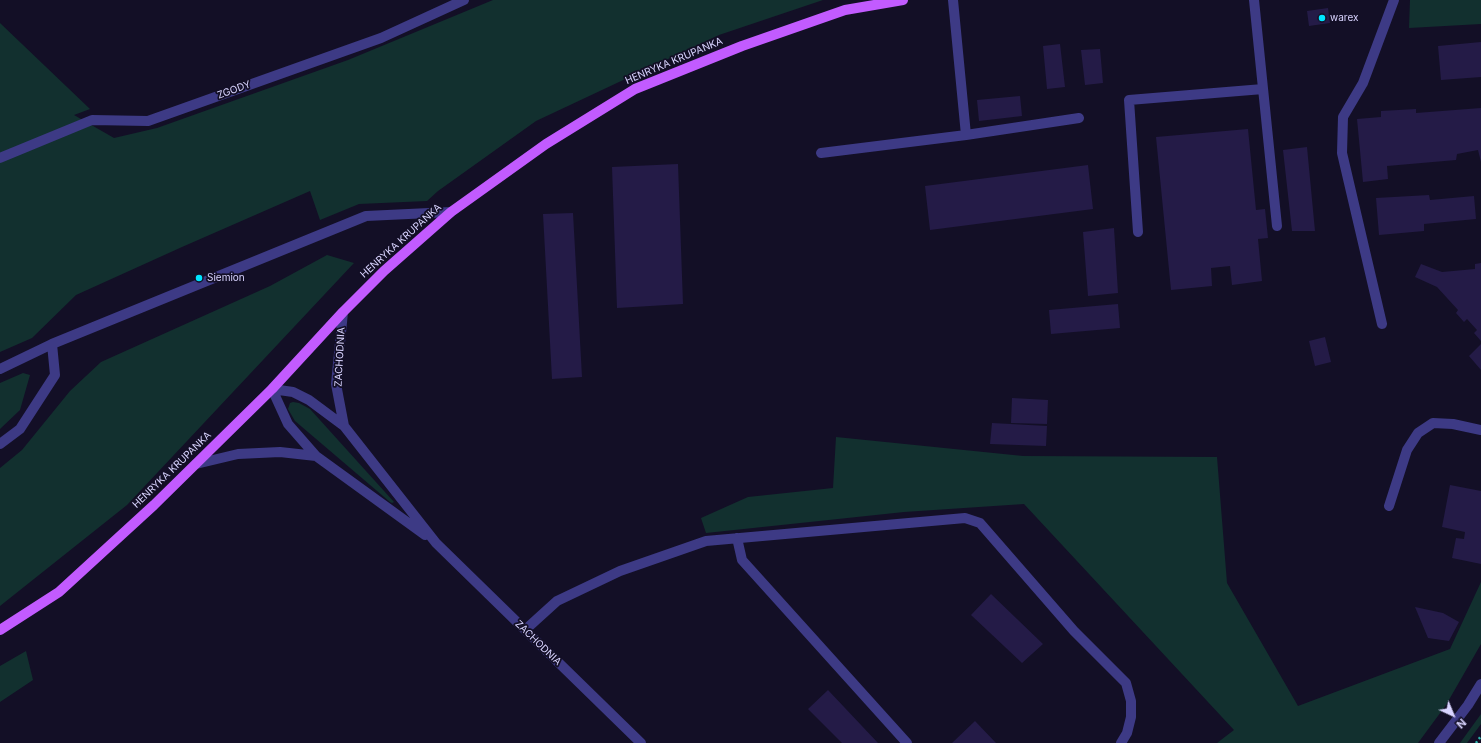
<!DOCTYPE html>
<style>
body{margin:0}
#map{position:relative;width:1481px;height:743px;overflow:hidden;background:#130f26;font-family:Inter,sans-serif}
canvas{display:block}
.north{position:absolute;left:1433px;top:695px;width:40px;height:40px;-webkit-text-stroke:3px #130f26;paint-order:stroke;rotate:136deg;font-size:11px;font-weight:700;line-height:16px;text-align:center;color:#d9d4ff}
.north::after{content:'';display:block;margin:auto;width:14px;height:18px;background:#d9d4ff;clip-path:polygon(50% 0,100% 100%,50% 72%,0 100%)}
</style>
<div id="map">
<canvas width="1481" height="743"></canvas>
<div class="north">N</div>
</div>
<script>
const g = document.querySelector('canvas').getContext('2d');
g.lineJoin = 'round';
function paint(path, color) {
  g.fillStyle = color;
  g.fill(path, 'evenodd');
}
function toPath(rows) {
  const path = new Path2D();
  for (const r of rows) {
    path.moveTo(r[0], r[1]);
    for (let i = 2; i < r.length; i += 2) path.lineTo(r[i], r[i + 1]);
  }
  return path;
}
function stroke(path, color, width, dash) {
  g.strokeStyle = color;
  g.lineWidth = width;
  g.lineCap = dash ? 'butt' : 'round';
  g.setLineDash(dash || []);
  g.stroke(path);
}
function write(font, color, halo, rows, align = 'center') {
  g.font = font + ' Inter,sans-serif';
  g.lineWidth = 3.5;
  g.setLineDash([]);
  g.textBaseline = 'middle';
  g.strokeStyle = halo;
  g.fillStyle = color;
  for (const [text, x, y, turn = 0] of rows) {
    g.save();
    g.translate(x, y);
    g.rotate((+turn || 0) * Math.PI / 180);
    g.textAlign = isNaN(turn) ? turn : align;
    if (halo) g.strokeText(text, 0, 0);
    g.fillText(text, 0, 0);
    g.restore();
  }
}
paint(toPath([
 [493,0,823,0,719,35,536,121,438,191,427,201,359,204,320,220,310,191,182,247,76,295,32,338,0,352,0,23,90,109,74,115,114,138,157,128,348,60],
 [1410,0,1481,0,1481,24,1409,28],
 [327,255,354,263,127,505,0,606,0,468,22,450,70,391,101,362,270,286],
 [23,373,30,375,20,410,0,429,0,383],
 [293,402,299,403,310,409,394,502,392,503,390,502,295,421,288,409,290,403],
 [836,437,1023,456,1217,457,1227,583,1298,706,1450,649,1481,582,1481,644,1446,705,1418,743,1217,743,1234,730,1024,504,904,512,706,533,701,518,748,497,833,488],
 [26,651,33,680,0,702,0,666],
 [1481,714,1481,724,1467,743,1460,743]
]), '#12302f');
paint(toPath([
 [1328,8,1330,23,1309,26,1307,11],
 [1481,42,1481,77,1441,80,1438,46],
 [1060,44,1065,87,1047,89,1043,46],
 [1100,49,1103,83,1085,85,1081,50],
 [1020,96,1022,116,979,121,977,100],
 [1481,108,1481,162,1478,150,1457,154,1456,160,1387,166,1388,179,1363,182,1357,119,1381,117,1381,111,1416,109,1416,113],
 [1248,129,1256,210,1265,209,1268,238,1258,239,1262,281,1232,285,1230,266,1211,268,1212,286,1171,290,1156,137],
 [1307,147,1315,231,1292,231,1283,150],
 [678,164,683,304,617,308,612,167],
 [1088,165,1093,209,930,230,925,186],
 [1429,195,1430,200,1474,196,1476,219,1424,224,1424,231,1379,235,1376,198],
 [573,213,582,377,552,379,543,214],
 [1114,228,1118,293,1088,296,1083,232],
 [1481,263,1481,341,1474,333,1477,330,1467,319,1464,322,1456,313,1458,310,1437,287,1415,277,1421,264,1442,272,1475,269,1475,264],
 [1118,304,1120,328,1051,334,1049,310],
 [1325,337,1331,362,1315,366,1309,341],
 [1481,344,1481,370,1469,356],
 [1012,398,1048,400,1047,424,1011,423],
 [992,423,1047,426,1046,446,990,444],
 [1450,485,1481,491,1481,564,1452,558,1456,538,1464,539,1465,532,1442,527],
 [991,594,1043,644,1022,663,971,615],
 [1415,607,1443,613,1459,622,1449,641,1428,638],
 [828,690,878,743,842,743,808,709],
 [975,721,996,743,952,743]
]), '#241b47');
stroke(toPath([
 [1476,743,1481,736]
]), '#2fb8b0', 2.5, [2, 3]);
stroke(toPath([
 [953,0,966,135,1079,118],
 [1254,0,1277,226],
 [821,153,966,135],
 [0,158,92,120,148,121,381,38,464,0],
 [1138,232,1129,100,1263,89],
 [343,312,336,384,344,426],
 [1382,324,1342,153,1343,117,1363,83,1394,0],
 [0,369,52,344,366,216,451,212],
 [272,389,293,392,309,400,344,426,436,543,641,743],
 [272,389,288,424,316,456,425,535],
 [0,444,20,429,55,375,52,344],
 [196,464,238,454,280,452,316,456],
 [1389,506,1407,450,1418,433,1433,423,1453,424,1481,430],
 [737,538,742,560,907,743],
 [525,630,557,601,620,571,706,541,965,518,980,523,1074,631,1126,683,1131,701,1131,717,1127,733,1121,743],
 [1439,743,1468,705,1481,684]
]), '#3d3a85', 10);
stroke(toPath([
 [0,630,59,592,154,505,272,389,343,312,384,271,451,212,546,144,635,89,742,46,845,10,903,0]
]), '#c25bff', 10);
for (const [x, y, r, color] of [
 [1322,18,4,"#00e5ff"],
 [199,278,4,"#00e5ff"]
]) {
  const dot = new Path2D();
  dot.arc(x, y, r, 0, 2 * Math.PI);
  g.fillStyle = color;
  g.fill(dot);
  stroke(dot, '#130f26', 1.5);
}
write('10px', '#d9d4ff', '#130f26', [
 ["warex",1330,18],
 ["Siemion",207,278]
], 'left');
write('10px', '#d9d4ff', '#130f26', [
 ["HENRYKA KRUPANKA",674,61,-23],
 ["ZGODY",234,90,-20],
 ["HENRYKA KRUPANKA",401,241,-42],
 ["ZACHODNIA",340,357,-87],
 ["HENRYKA KRUPANKA",172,470,-44],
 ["ZACHODNIA",538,643,44]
]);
</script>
